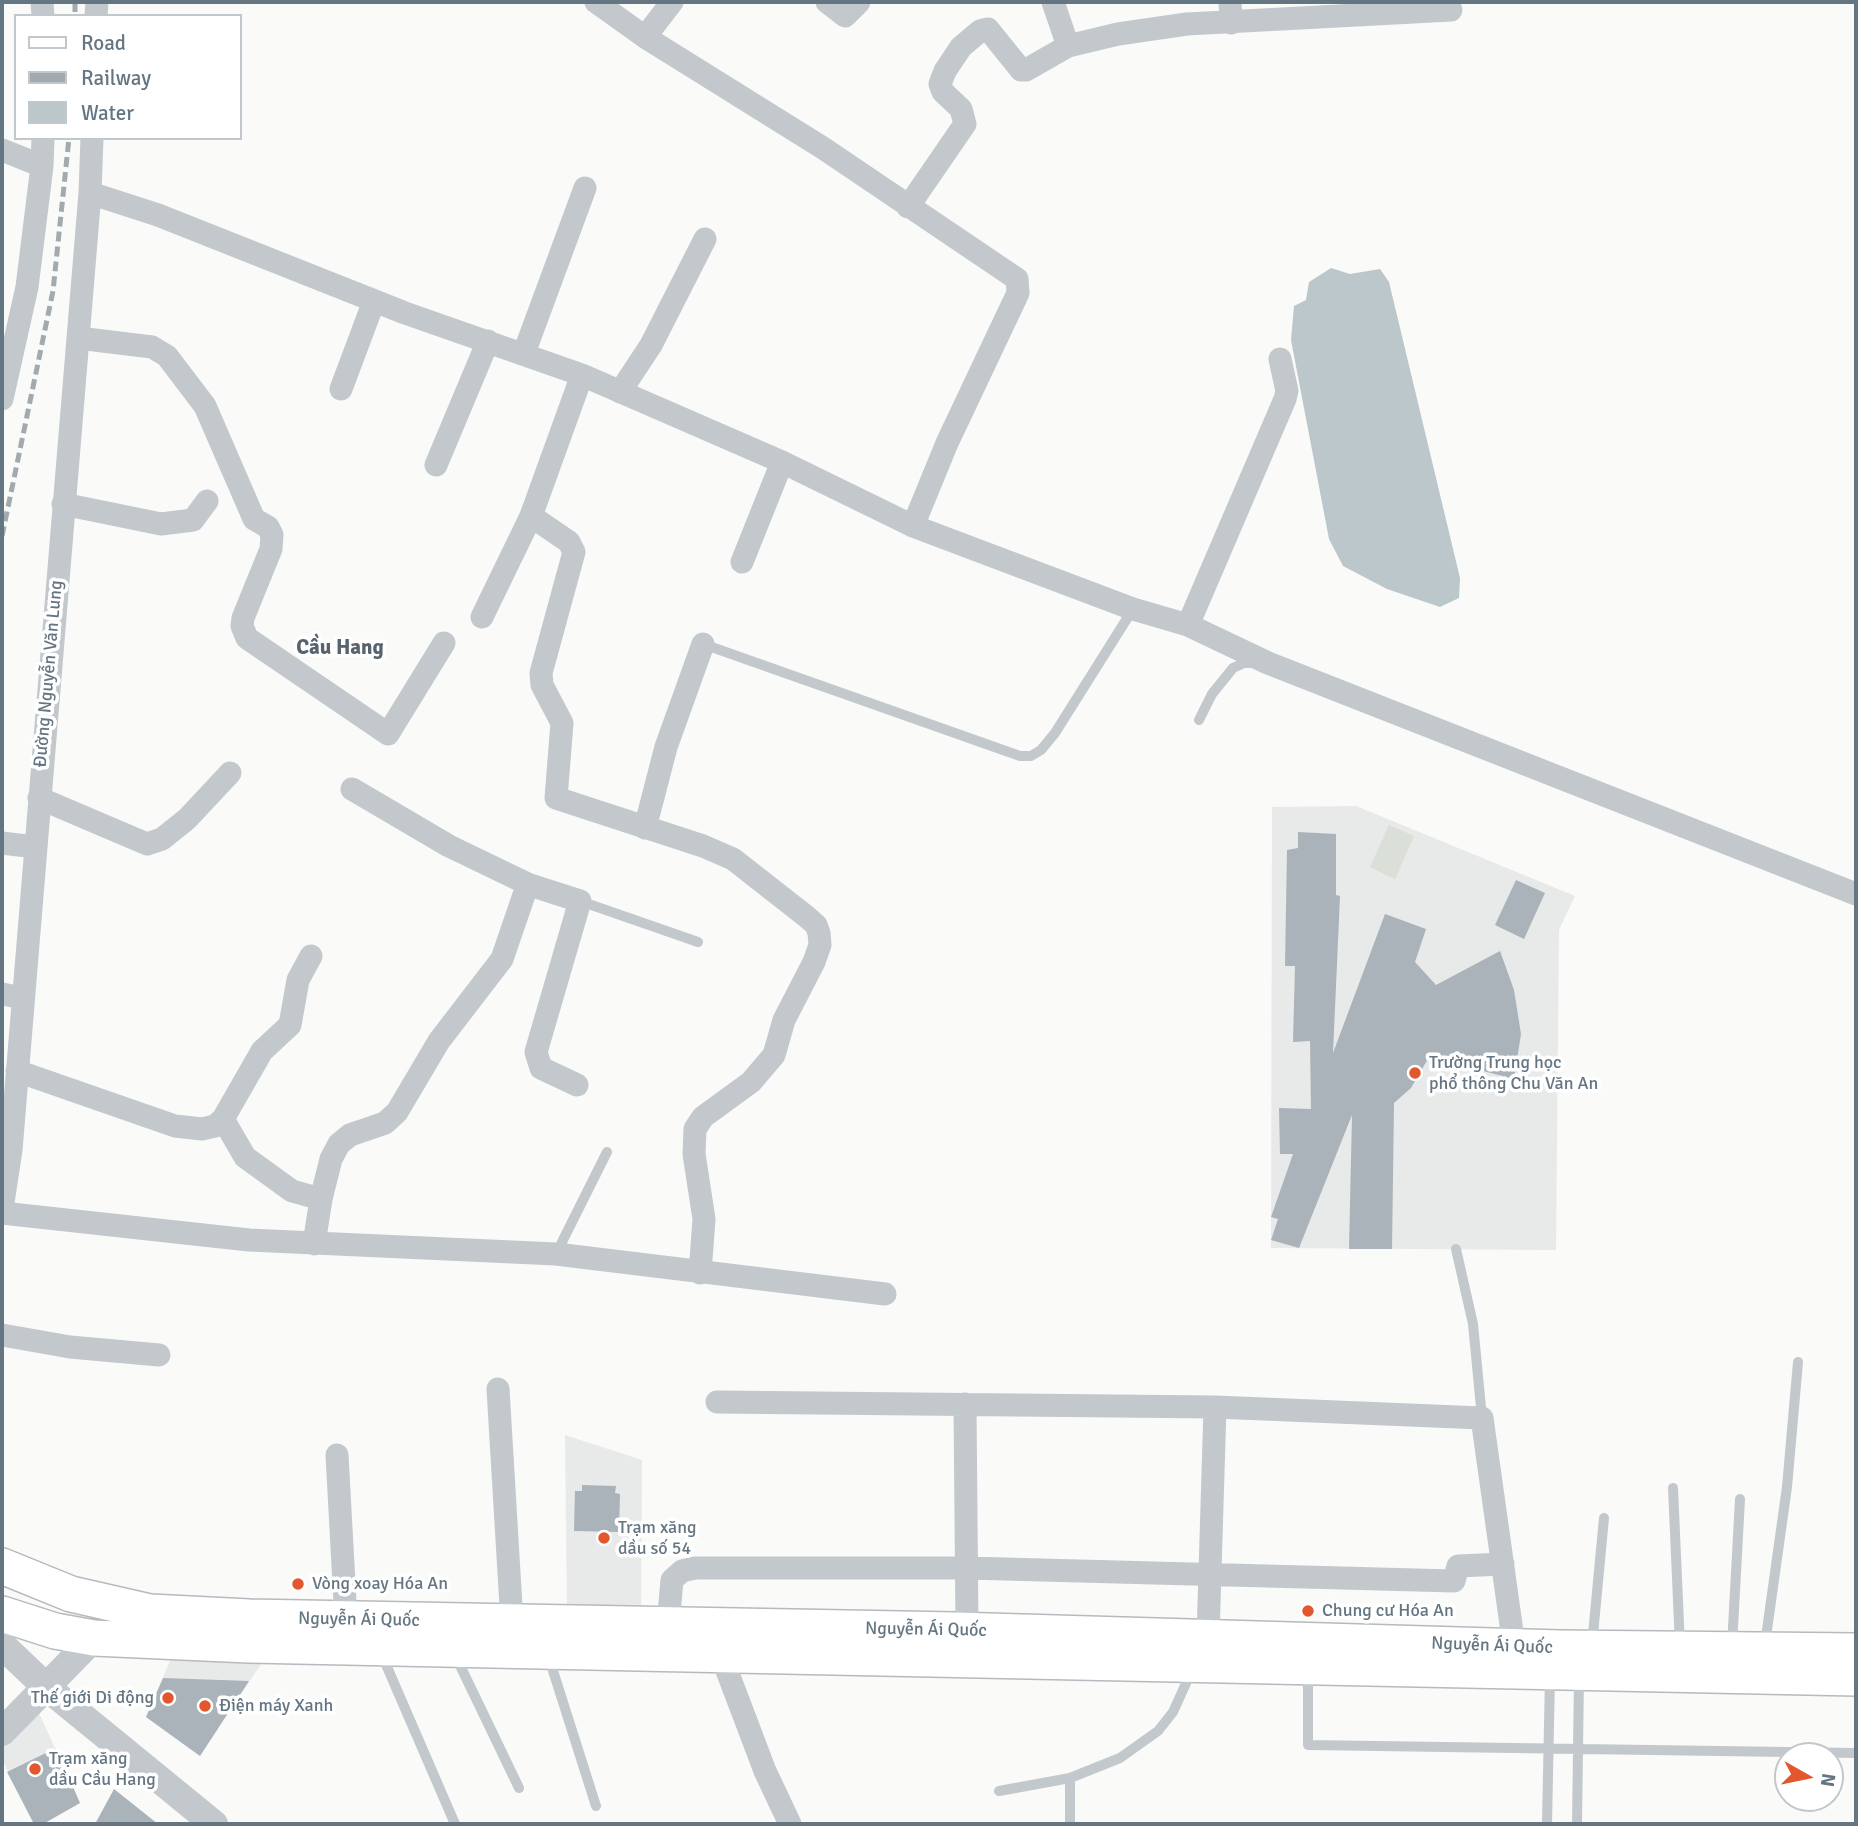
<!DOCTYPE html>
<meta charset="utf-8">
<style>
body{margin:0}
#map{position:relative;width:1858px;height:1826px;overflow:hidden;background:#fafaf8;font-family:Signika,sans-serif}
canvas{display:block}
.frame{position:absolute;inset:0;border:4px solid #657683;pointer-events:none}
.legend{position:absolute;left:14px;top:14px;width:228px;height:126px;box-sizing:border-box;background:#fff;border:2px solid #c1c8cd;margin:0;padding:9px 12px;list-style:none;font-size:21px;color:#657683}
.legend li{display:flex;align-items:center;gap:14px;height:35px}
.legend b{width:35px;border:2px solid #c1c8cd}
.north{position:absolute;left:1774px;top:1742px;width:70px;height:70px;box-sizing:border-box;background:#fff;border:2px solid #c1c8cd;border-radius:50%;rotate:99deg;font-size:19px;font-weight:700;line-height:28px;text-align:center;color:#657683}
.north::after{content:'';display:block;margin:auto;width:24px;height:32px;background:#e4572e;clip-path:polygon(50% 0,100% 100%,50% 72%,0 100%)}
</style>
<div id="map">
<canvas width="1858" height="1826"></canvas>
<div class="frame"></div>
<ul class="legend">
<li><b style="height:9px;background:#fff"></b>Road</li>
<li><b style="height:9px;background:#a2aab0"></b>Railway</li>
<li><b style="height:19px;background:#bbc7cb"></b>Water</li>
</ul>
<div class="north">N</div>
</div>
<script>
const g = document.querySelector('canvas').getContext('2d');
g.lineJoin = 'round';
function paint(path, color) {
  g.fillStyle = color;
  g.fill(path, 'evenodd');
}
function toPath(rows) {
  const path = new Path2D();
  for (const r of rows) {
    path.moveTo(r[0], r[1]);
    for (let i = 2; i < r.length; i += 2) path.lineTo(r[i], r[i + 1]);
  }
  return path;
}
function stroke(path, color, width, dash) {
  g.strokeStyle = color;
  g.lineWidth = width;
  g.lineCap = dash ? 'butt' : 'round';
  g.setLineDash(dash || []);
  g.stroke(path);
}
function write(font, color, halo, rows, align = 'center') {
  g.font = font + ' Signika,sans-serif';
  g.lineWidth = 7;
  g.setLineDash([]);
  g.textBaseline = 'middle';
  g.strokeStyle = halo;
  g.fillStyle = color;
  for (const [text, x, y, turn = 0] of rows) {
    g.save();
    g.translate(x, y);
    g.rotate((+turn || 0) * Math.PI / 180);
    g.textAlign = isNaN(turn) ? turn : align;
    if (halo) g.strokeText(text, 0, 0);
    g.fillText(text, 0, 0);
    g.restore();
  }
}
paint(toPath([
 [1356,806,1575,896,1559,930,1556,1250,1271,1248,1272,807],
 [565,1435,642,1460,641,1615,567,1615],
 [173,1654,265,1658,200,1756,146,1717],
 [39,1713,80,1803,43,1824,34,1824,2,1759,2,1744]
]), '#e8e9e9');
paint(toPath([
 [1389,825,1414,836,1395,879,1370,867]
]), '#dadfd7');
paint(toPath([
 [1331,268,1350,274,1380,269,1389,282,1460,578,1459,598,1440,607,1387,589,1343,566,1329,539,1291,340,1294,306,1306,300,1309,282]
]), '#bbc7cb');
paint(toPath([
 [1298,832,1336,834,1336,895,1340,896,1333,1053,1385,914,1426,929,1415,962,1436,985,1500,951,1514,990,1521,1034,1514,1079,1429,1057,1411,1088,1394,1103,1392,1249,1349,1249,1352,1115,1299,1248,1271,1240,1278,1219,1271,1217,1293,1154,1280,1154,1279,1108,1311,1109,1310,1041,1293,1042,1295,966,1285,966,1287,850,1298,848],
 [1516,880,1545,893,1524,939,1495,925],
 [582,1485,616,1486,615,1493,620,1494,619,1532,574,1531,575,1491,582,1491],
 [163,1678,249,1681,200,1756,146,1717],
 [56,1748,80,1803,43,1824,34,1824,7,1772],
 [114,1789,158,1824,95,1824]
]), '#aab3b9');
const primary = toPath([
 [2,1566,71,1594,150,1612,249,1617,955,1630,1560,1648,1856,1651],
 [2,1614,55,1631,94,1638,249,1645,1856,1678]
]);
stroke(primary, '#b5babe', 38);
stroke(toPath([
 [703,644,1020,756,1031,756,1041,750,1055,733,1133,609],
 [1199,720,1212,694,1233,668,1244,663,1255,663],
 [580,901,698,942],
 [1456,1249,1473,1324,1482,1418],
 [556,1254,607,1152],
 [1673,1488,1680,1646],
 [1765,1644,1787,1487,1798,1362],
 [1592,1645,1604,1518],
 [1732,1646,1740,1499],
 [381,1653,455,1824],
 [455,1655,519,1788],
 [548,1655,596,1806],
 [1308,1670,1308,1745,1856,1753],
 [1070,1778,1070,1824],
 [999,1791,1070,1778,1120,1758,1158,1731,1173,1712,1192,1670],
 [1547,1824,1550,1676],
 [1577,1824,1579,1677]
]), '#c3c8cc', 10);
stroke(toPath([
 [42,2,43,16],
 [596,2,645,37,823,148,1017,279,1018,293,947,443,913,526],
 [827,2,845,16,859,2],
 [1053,2,1068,46],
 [1230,2,1231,23],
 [96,16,97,2],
 [645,37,672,2],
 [2,150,42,166,27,287,2,399],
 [42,166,43,138],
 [90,193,158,215,405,313,582,375,782,462,913,526,1133,609,1188,625,1268,663,1856,894],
 [908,207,965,124,961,109,943,92,940,84,945,71,961,47,980,31,988,29,1021,70,1026,70,1068,46,1118,34,1187,24,1451,10],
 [78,338,152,347,167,356,205,406,254,519,268,527,272,535,271,549,243,618,242,626,247,638,388,734,444,643],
 [524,353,585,188],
 [582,375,531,516,569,542,574,552,541,673,542,685,562,723,556,798,703,846,733,859,807,917,816,925,819,933,820,945,814,962,784,1020,774,1055,751,1082,703,1117,695,1129,694,1154,704,1219,700,1273],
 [341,389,374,301],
 [620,392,651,345,705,239],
 [436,465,488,341],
 [63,504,161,524,193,520,207,501],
 [742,562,782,462],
 [482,617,531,516],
 [1188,625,1285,399,1287,391,1280,359],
 [352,789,449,846,530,885],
 [39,798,147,844,162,839,187,819,230,773],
 [645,828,666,747,703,644],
 [2,843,35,847],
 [2,994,23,998],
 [17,1071,175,1126,202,1129,215,1126,223,1119,262,1051,290,1025,298,980,311,956],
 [223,1119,245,1157,292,1191,321,1199],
 [2,1209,11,1150,90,193,92,138],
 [2,1213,249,1240,556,1254,885,1294],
 [314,1244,321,1199,331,1159,339,1144,350,1135,385,1123,397,1112,439,1041,502,959,526,889,530,885,580,901,536,1052,541,1068,577,1085],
 [2,1335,70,1347,159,1355],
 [498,1389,512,1623],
 [717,1402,1215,1407,1482,1418,1514,1646],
 [965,1404,967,1630],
 [337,1455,346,1620],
 [668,1625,672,1580,682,1571,695,1568,967,1568,1454,1581,1458,1566,1503,1564],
 [1208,1637,1215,1407],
 [721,1655,765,1771,790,1824]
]), '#c3c8cc', 23);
stroke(toPath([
 [2,1645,45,1686,214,1824],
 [2,1732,94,1638]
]), '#c3c8cc', 28);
stroke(primary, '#fff', 35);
stroke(toPath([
 [75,2,75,16],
 [2,536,53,291,69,138]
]), '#a2aab0', 5, [10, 5]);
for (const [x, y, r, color] of [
 [1415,1073,7,"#e4572e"],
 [604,1538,7,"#e4572e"],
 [298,1584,7,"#e4572e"],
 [1308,1611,7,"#e4572e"],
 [168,1698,7,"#e4572e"],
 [205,1706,7,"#e4572e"],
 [35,1769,7,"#e4572e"]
]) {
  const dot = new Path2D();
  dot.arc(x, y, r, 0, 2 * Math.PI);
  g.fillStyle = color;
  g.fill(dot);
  stroke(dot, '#fff', 2.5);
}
write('18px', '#657683', '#fff', [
 ["Đường Nguyễn Văn Lung",49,674,-85],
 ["Nguyễn Ái Quốc",359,1620,1],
 ["Nguyễn Ái Quốc",926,1630,1],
 ["Nguyễn Ái Quốc",1492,1646,2]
]);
write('18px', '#657683', '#fff', [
 ["Trường Trung học",1429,1063],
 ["phổ thông Chu Văn An",1429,1084],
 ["Trạm xăng",618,1528],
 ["dầu số 54",618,1549],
 ["Vòng xoay Hóa An",312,1584],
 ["Chung cư Hóa An",1322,1611],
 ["Thế giới Di động",154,1698,"right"],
 ["Điện máy Xanh",219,1706],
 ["Trạm xăng",49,1759],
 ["dầu Cầu Hang",49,1780]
], 'left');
write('bold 21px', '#57646e', '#fff', [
 ["Cầu Hang",340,648]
]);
</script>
